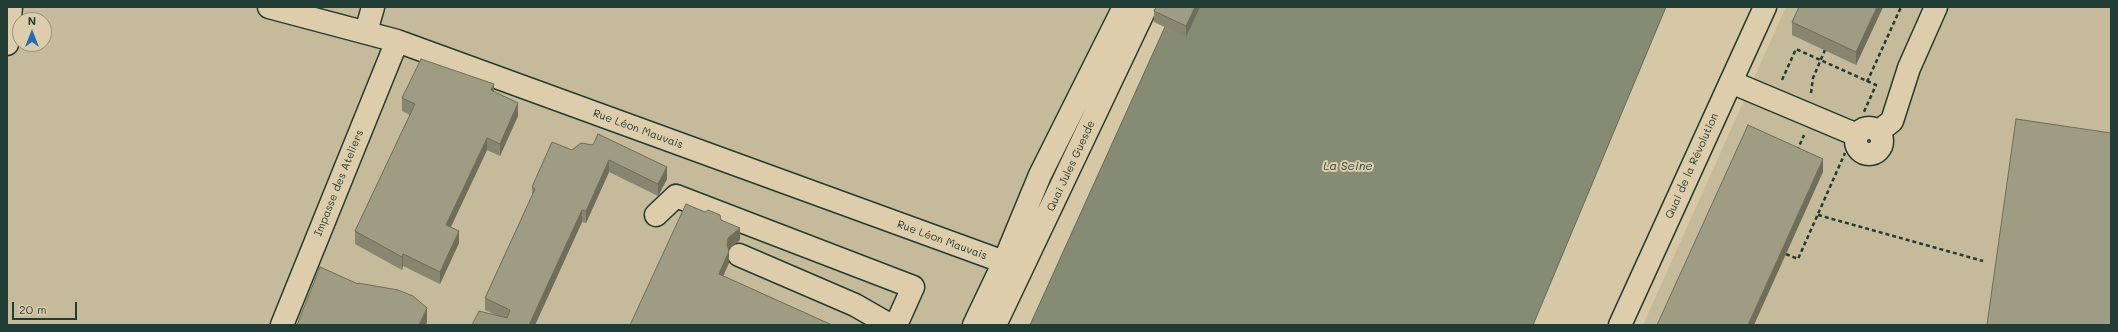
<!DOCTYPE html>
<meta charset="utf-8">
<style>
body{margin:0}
#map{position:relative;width:2118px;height:332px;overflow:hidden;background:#d6c7a5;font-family:Mali,sans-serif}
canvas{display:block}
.frame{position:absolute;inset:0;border:8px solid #1f3d34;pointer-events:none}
.north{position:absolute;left:12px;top:12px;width:40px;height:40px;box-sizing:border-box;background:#decdaa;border:1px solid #92937b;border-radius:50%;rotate:0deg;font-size:11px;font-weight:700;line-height:16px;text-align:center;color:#1f3d34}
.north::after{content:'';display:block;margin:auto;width:14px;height:18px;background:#1f6fb2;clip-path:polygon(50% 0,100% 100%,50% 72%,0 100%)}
.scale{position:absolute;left:12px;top:302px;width:65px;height:18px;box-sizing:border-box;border:2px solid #1f3d34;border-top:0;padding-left:5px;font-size:12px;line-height:14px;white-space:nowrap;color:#1f3d34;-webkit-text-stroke:3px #decdaa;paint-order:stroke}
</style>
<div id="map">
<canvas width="2118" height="332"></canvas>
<div class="frame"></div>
<div class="north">N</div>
<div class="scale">20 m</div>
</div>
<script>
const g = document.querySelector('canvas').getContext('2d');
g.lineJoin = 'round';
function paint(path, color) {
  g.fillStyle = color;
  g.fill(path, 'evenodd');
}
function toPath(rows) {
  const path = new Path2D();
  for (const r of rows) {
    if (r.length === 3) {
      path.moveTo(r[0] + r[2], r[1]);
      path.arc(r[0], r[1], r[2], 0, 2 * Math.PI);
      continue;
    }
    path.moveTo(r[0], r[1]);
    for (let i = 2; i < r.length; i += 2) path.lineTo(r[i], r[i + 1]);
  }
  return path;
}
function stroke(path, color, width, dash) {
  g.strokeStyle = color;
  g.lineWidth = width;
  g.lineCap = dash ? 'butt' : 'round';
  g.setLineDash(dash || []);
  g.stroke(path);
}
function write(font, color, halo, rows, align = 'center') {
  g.font = font + ' Mali,sans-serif';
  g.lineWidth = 4;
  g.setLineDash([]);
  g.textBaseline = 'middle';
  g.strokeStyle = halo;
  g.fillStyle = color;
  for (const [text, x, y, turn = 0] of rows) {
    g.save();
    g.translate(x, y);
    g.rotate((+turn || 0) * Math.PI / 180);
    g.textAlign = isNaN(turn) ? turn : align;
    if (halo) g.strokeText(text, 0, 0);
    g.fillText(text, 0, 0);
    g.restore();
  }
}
paint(toPath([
 [7,7,1114,7,965,325,7,325],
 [20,20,44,20,44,44,20,44],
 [1786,7,2111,7,2111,325,1643,325]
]), '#c5ba9a');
const water = toPath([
 [1174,7,1666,7,1533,325,1030,325,1174,7]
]);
paint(water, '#868b74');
stroke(water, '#5d6c5a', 1);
const minor = toPath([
 [269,7,397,41,1004,262,1020,271],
 [366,32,373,7],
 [7,44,11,7],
 [1731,82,1857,135],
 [1869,141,13],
 [1878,132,1892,121,1909,68,1936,7],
 [656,215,676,196,913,287,896,325],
 [739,255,855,305,890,325],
 [282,325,397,41]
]);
const major = toPath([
 [974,325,1004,262,1040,175,1124,7],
 [995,325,1146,7],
 [1620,325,1765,7]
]);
stroke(minor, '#1f3d34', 25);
stroke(major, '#1f3d34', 25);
stroke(toPath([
 [1782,80,1796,49,1876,85,1863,114],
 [1867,82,1901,7],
 [1811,93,1813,78,1825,50],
 [1797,151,1804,135],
 [1818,215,1983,261],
 [1786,254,1798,259,1845,153]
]), '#1f3d34', 2.5, [4, 3]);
stroke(minor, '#decdaa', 22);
stroke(major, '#decdaa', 22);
paint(toPath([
 [1156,7,1200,7,1186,37,1154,22,1154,11],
 [1799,7,1883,7,1856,65,1792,35,1792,22],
 [494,91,518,116,500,156,487,150,451,227,459,243,440,284,403,266,402,270,355,244,355,231,410,115,402,111,402,98],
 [581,143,667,179,658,196,609,172,586,223,582,222,535,325,472,325,498,316,485,310,485,298,532,196,532,187,572,150]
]), '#888670');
paint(toPath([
 [1195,7,1200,7,1186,37,1186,26],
 [1877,7,1883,7,1856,65,1856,52],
 [494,84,494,97,491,90],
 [518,103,518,116,500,156,500,144],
 [487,138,487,150,446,237,446,225],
 [1823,159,1823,172,1754,325,1748,325],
 [609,160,609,172,586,223,586,211],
 [667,167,667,179,658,196,658,184],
 [582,210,582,222,535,325,529,325],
 [740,228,740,240,728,250,729,251,729,263,719,286,719,274,727,245,728,238],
 [459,231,459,243,440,284,440,272],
 [403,254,403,266,402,270,402,257],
 [427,308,427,322,426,325,419,325]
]), '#6f6d5b');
const building = toPath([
 [1156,7,1195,7,1186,26,1154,11,1156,7],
 [1799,7,1877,7,1856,52,1792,22,1799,7],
 [421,59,494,84,491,90,518,103,500,144,487,138,446,225,459,231,440,272,403,254,402,257,355,231,415,104,402,98,421,59],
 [2016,119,2111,133,2111,325,1987,325,2016,119],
 [1748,125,1823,159,1748,325,1657,325,1748,125],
 [598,134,667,167,658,184,609,160,586,211,582,210,529,325,472,325,479,311,507,318,510,310,485,298,535,189,532,187,552,142,572,150,581,143,593,145,598,134],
 [686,204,705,212,708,210,720,215,721,220,740,228,728,238,727,245,729,251,719,274,832,325,630,325,686,204],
 [320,267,358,284,358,283,398,290,413,296,427,308,419,325,297,325,320,267]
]);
paint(building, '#9e9c82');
stroke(building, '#6f6d5b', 1);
write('11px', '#1f3d34', '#decdaa', [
 ["Rue Léon Mauvais",638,129,20],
 ["Quai Jules Guesde",1071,166,-65],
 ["Quai de la Révolution",1692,166,-66],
 ["Impasse des Ateliers",339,183,-68],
 ["Rue Léon Mauvais",942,240,20]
]);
write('italic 12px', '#29453a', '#decdaa', [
 ["La Seine",1348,166]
]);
</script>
